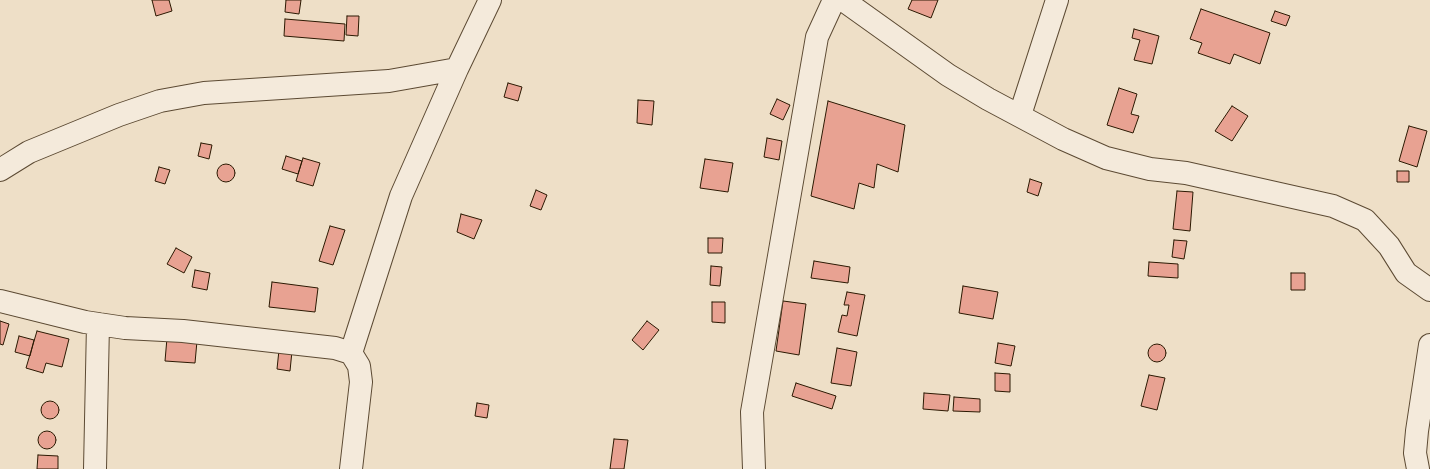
<!DOCTYPE html>
<style>
body{margin:0}
canvas{display:block;background:#eedfc7}
</style>
<canvas width="1430" height="469"></canvas>
<script>
const g = document.querySelector('canvas').getContext('2d');
g.lineJoin = 'round';
function paint(path, color) {
  g.fillStyle = color;
  g.fill(path, 'evenodd');
}
function toPath(rows) {
  const path = new Path2D();
  for (const r of rows) {
    if (r.length === 3) {
      path.moveTo(r[0] + r[2], r[1]);
      path.arc(r[0], r[1], r[2], 0, 2 * Math.PI);
      continue;
    }
    path.moveTo(r[0], r[1]);
    for (let i = 2; i < r.length; i += 2) path.lineTo(r[i], r[i + 1]);
  }
  return path;
}
function stroke(path, color, width, dash) {
  g.strokeStyle = color;
  g.lineWidth = width;
  g.lineCap = dash ? 'butt' : 'round';
  g.setLineDash(dash || []);
  g.stroke(path);
}
const building = toPath([
 [152,0,169,0,172,11,156,16,152,0],
 [286,0,301,0,299,14,285,12,286,0],
 [912,0,938,0,931,18,908,9,912,0],
 [1201,9,1270,33,1260,64,1234,54,1230,64,1198,53,1202,43,1190,39,1201,9],
 [1275,11,1290,16,1286,26,1271,21,1275,11],
 [347,16,359,16,358,36,346,35,347,16],
 [285,19,345,24,344,41,284,36,285,19],
 [1134,29,1159,36,1152,64,1134,60,1140,40,1132,38,1134,29],
 [508,83,522,87,518,101,504,97,508,83],
 [1119,88,1137,94,1131,114,1139,116,1133,133,1107,125,1119,88],
 [777,99,790,105,783,120,770,114,777,99],
 [638,100,654,101,652,125,637,123,638,100],
 [828,101,905,125,898,172,877,164,874,188,859,183,854,209,811,196,828,101],
 [1232,106,1248,116,1232,141,1215,131,1232,106],
 [1409,126,1427,131,1417,167,1399,161,1409,126],
 [767,138,782,141,779,160,764,157,767,138],
 [201,143,212,145,209,159,198,156,201,143],
 [286,156,302,161,298,174,282,169,286,156],
 [303,158,320,163,313,186,296,181,303,158],
 [705,159,733,163,728,192,700,188,705,159],
 [226,173,9],
 [159,167,170,170,165,184,155,181,159,167],
 [1397,171,1409,171,1409,182,1397,182,1397,171],
 [1030,179,1042,183,1038,196,1027,192,1030,179],
 [536,190,547,195,541,210,530,206,536,190],
 [1177,191,1193,192,1190,231,1173,229,1177,191],
 [461,214,482,220,474,239,457,232,461,214],
 [330,226,345,230,333,265,319,261,330,226],
 [708,238,723,238,722,253,708,253,708,238],
 [1174,240,1187,241,1184,259,1172,257,1174,240],
 [176,248,192,257,184,273,167,264,176,248],
 [814,261,850,267,848,283,811,278,814,261],
 [1149,262,1178,264,1178,278,1148,276,1149,262],
 [711,266,722,267,720,286,710,285,711,266],
 [195,270,210,273,207,290,192,287,195,270],
 [1291,273,1305,273,1305,290,1291,290,1291,273],
 [272,282,318,288,315,312,269,307,272,282],
 [963,286,998,292,993,319,959,313,963,286],
 [847,292,865,295,857,336,838,332,842,315,847,316,849,305,844,305,847,292],
 [783,301,806,304,799,355,776,351,783,301],
 [712,302,725,302,725,323,712,322,712,302],
 [0,321,9,324,3,345,0,344,0,321],
 [647,321,659,330,643,350,632,340,647,321],
 [37,331,69,339,62,367,46,363,43,373,26,368,37,331],
 [19,336,34,340,30,356,15,352,19,336],
 [167,338,197,341,195,363,165,361,167,338],
 [998,343,1015,346,1011,366,995,363,998,343],
 [1157,353,9],
 [837,348,857,352,851,386,831,383,837,348],
 [279,350,292,351,290,371,277,369,279,350],
 [995,373,1010,374,1010,392,995,391,995,373],
 [1149,375,1165,378,1157,410,1141,406,1149,375],
 [796,383,836,396,832,409,792,396,796,383],
 [924,393,950,395,948,411,923,409,924,393],
 [954,397,980,399,980,412,953,411,954,397],
 [50,410,9],
 [477,403,489,405,487,418,475,416,477,403],
 [47,440,9],
 [614,439,628,440,624,469,610,469,614,439],
 [38,455,58,456,58,469,37,469,38,455]
]);
paint(building, '#e8a292');
stroke(building, '#2b1902', 1);
const street = toPath([
 [843,0,948,75,988,99,1063,139,1106,158,1150,169,1186,173,1333,206,1365,220,1389,246,1406,273,1430,290],
 [1020,115,1057,0],
 [0,170,29,152,119,115,160,101,204,93,389,81,457,69],
 [0,301,85,322,125,328,183,331,335,348,351,353,359,366,361,382,351,469],
 [351,353,401,196,457,69,490,0],
 [95,469,98,324],
 [754,469,752,412,817,37,834,0],
 [1418,469,1415,453,1417,431,1430,345]
]);
stroke(street, '#5c4a33', 24);
stroke(street, '#f4eadb', 22);
</script>
